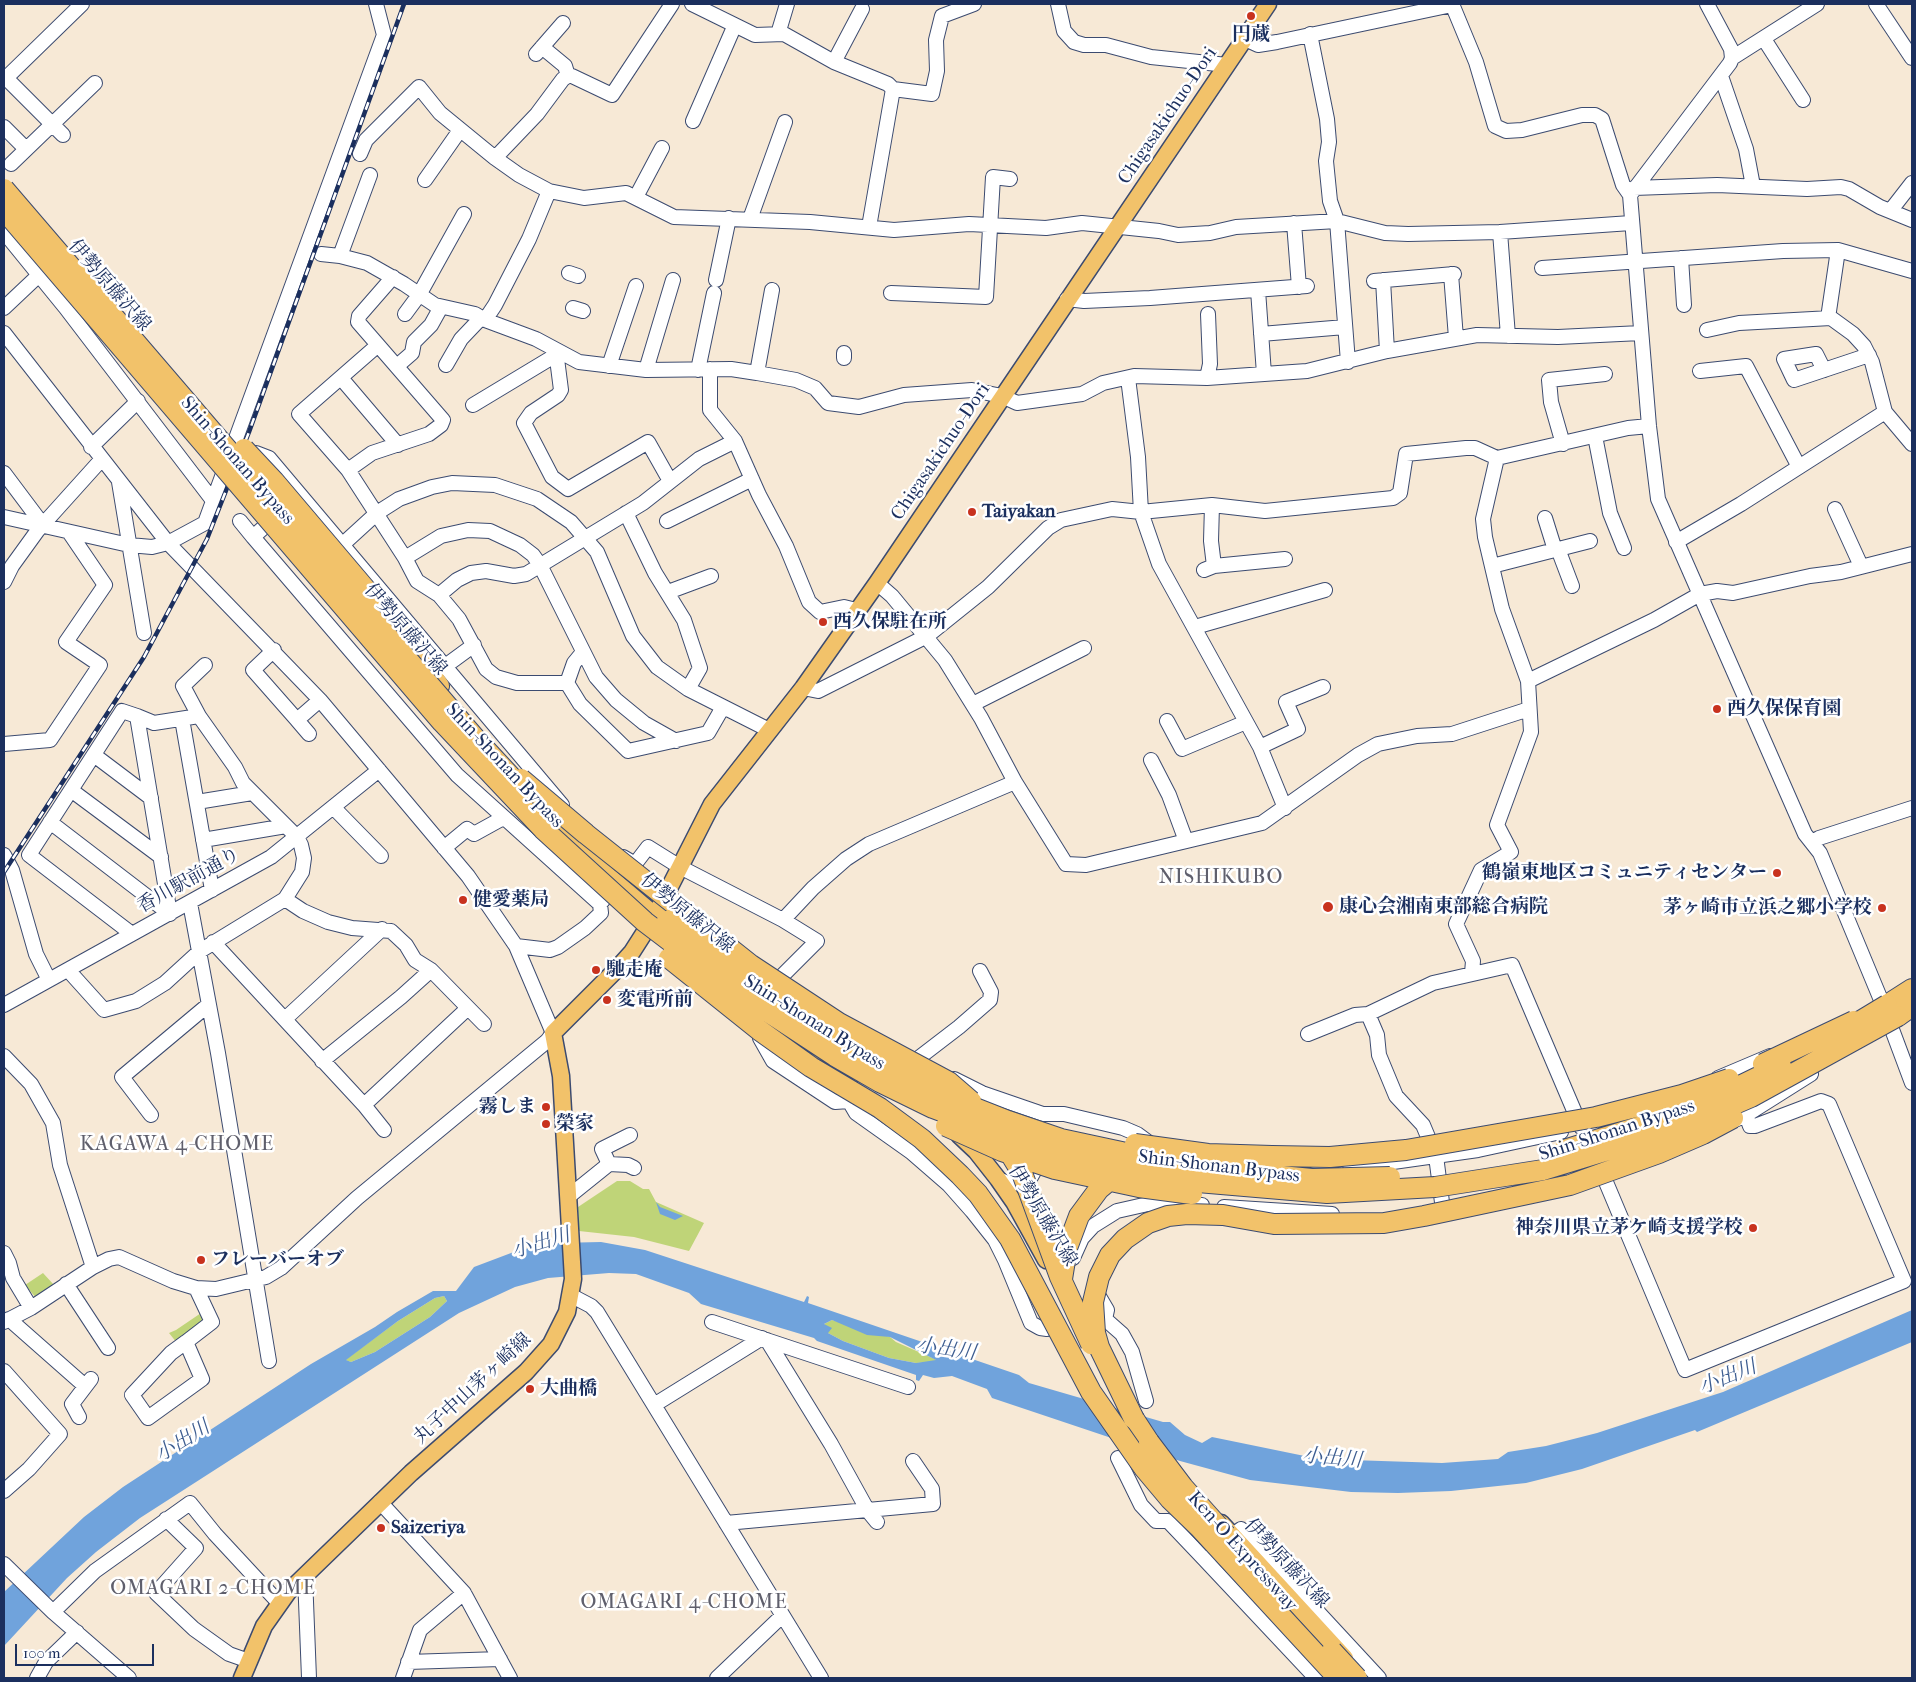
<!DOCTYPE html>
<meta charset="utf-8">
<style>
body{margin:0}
#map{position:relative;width:1916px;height:1682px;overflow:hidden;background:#f7e9d6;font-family:"IM FELL French Canon",serif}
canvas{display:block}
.frame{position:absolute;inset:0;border:5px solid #1b2f5e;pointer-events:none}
.scale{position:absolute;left:15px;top:1644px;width:139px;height:22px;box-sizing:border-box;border:2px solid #1b2f5e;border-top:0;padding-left:6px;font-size:15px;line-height:18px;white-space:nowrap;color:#1b2f5e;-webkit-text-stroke:4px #fff;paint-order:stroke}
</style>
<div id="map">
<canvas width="1916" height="1682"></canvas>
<div class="frame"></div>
<div class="scale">100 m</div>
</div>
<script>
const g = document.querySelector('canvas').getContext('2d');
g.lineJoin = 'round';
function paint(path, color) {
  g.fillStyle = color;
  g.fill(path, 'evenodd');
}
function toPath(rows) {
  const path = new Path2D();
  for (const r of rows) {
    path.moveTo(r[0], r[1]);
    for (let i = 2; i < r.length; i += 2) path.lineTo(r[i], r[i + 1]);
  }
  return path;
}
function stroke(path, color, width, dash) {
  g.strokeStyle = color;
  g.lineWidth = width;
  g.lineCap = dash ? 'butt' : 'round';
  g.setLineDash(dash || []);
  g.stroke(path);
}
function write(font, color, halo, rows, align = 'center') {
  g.font = font + ' "IM FELL French Canon","Noto Serif JP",serif';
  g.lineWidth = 5;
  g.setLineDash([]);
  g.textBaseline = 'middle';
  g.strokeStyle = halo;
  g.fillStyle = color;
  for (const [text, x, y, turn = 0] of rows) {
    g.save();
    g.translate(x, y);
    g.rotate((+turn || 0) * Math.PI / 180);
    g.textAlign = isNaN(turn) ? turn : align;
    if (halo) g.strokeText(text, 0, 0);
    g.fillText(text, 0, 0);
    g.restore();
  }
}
paint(toPath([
 [617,1181,630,1181,643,1189,649,1189,656,1202,704,1223,689,1251,634,1237,579,1231,578,1207],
 [43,1273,54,1285,37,1299,25,1285],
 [444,1296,447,1301,430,1317,375,1352,351,1362,345,1360,398,1321,435,1298],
 [204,1311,207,1319,177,1343,169,1333,176,1330],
 [832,1320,890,1337,896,1342,937,1360,936,1362,916,1363,889,1358,843,1341,828,1333,824,1324]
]), '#bfd478');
paint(toPath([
 [656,1202,660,1207,683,1216,675,1220,660,1214],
 [601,1242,645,1250,804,1302,807,1296,809,1297,808,1303,1019,1375,1029,1383,1163,1422,1170,1422,1185,1435,1202,1443,1212,1437,1329,1461,1351,1460,1442,1463,1498,1459,1508,1452,1546,1446,1597,1433,1723,1392,1912,1310,1912,1342,1697,1432,1695,1430,1582,1469,1526,1483,1451,1491,1398,1493,1351,1492,1250,1480,1180,1461,992,1398,987,1389,952,1376,934,1378,923,1375,919,1381,916,1380,916,1375,817,1341,814,1338,701,1304,689,1293,636,1274,609,1273,548,1278,515,1287,459,1313,140,1518,96,1552,67,1578,4,1646,4,1592,84,1517,123,1487,311,1364,375,1327,397,1312,433,1291,456,1291,474,1267,519,1250,557,1243],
 [444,1296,447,1301,430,1317,375,1352,351,1362,346,1360,398,1321,435,1298],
 [832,1320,867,1335,890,1337,936,1360,916,1363,889,1358,843,1341,828,1333,832,1328,824,1324]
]), '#70a3dc');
const minor = toPath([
 [692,4,755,35,784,34,834,62,888,84,893,89,932,94,937,71,936,40,942,16,974,4],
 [1058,4,1064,31,1074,42,1084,45,1106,45,1151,57,1227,65],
 [1452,4,1476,62,1495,126,1506,131,1522,130,1582,115,1595,115,1602,119,1623,185,1630,195],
 [1707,4,1731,49,1732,58,1730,63,1630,195,1649,426,1658,499,1805,834,1820,853,1881,1000,1912,1083],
 [1876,4,1912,58],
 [778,34,787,4],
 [1310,34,1327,119,1329,142,1326,161,1330,201,1337,221,1348,362],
 [1245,39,1258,45,1277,42,1452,5],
 [1764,39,1803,100],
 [542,47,565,66,568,76],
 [536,54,563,23],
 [1732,58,1817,4],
 [834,62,862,9],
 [1721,76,1746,149,1753,186],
 [6,78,63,135],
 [4,80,82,4],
 [693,121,734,27],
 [4,127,26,149],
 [360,154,366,140,419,87,440,113,495,158,519,175,549,191,584,198,626,193,674,217,810,222,894,230,969,224,1046,228,1082,223,1159,231,1178,235,1210,233,1236,227,1337,221,1385,233,1408,234,1500,232,1631,223],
 [495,158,537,114,563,79,568,76,572,76,612,95,672,4],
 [11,164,95,83],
 [370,175,340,256,367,263,404,284,435,305,475,314,485,320,536,339,579,362,646,370,731,369,757,373,796,380,815,388,828,403,859,407,904,395,972,390,1002,396,1017,403,1082,394,1103,383,1134,376,1207,378,1307,371,1387,351,1477,335,1558,337,1641,333],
 [425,180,460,130],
 [1634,188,1717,185,1807,189,1841,187,1849,189,1880,207,1912,220],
 [636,197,662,148],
 [1891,210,1912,183],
 [750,219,785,122],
 [1294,223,1299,287],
 [869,227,893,89],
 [4,232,65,307,214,502],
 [1500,232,1508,336],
 [321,254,340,256],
 [1681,258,1684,305],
 [1542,268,1783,251,1838,250,1912,271],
 [569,273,578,276],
 [1451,274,1456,338],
 [393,277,359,316,358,322,378,345,299,414,348,470,405,558,417,581,439,595,459,619,486,669,496,677,517,683,567,683,580,704,628,751,708,733,723,707],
 [716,280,729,218],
 [1383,280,1387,351],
 [1374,281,1454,274],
 [1258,290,1264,374],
 [891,293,986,297,993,177,1010,179],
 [1067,299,1084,301,1150,298,1307,286],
 [4,308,39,275],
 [573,308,583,311],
 [405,314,419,295,464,214],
 [1828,318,1838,250],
 [485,320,495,305,529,239,549,191],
 [1707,330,1739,323,1831,318,1853,334,1864,346,1872,362,1885,412,1912,444],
 [4,333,168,543,320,700,468,876,516,946,553,1033,547,1041,357,1198,281,1268,266,1277,216,1289,196,1288,173,1281,119,1257,109,1259,93,1267,31,1308,4,1322],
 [1261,334,1345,327],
 [556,351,561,390,558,395,531,413,524,423,552,477,568,489,648,442,670,481],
 [844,358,844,353],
 [446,365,461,339,481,318],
 [397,366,412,353,414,342,431,325,441,307],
 [609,366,636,286],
 [710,369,710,410,735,441,759,495,786,546,809,602,820,612,844,607,856,610],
 [646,370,673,280],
 [698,370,714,293],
 [1824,370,1816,354,1784,359,1794,380,1869,355],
 [1700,371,1746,366,1799,467],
 [757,373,772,290],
 [341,378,398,445],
 [1128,378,1138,457,1141,512,1159,564,1260,747,1285,808],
 [1207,378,1210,364,1208,314],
 [473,405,551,358,556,351],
 [1595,436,1610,513,1624,548],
 [1563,444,1551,402,1549,380,1605,374],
 [91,447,138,401],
 [256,453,269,458,562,805],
 [348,470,372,453,429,434,441,425,443,420,378,345],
 [4,473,43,525],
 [119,482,144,633],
 [300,495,253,537,457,775,600,904],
 [1212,505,1211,541,1214,566],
 [1835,509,1861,566],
 [626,513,655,573,684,620,700,668,688,689],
 [4,517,129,545,152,547,168,543,205,523,384,35,376,4],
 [1545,518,1555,550],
 [240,521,253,537],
 [667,521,752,479],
 [1676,542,1741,504,1885,412],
 [342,545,377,513,399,499,432,487,452,483,495,485,537,499,571,522,597,552,633,636,657,667,688,689,769,730],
 [1558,549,1572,586],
 [405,558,441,536,468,530,490,531,520,545,533,555,540,565,596,677,616,700,644,723,676,741],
 [1492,566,1590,541],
 [1204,570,1214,566,1285,559],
 [4,582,12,566,38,530,101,460],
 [877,583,892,596,945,660,981,718,1015,782,1066,864,1086,865,1262,823,1358,755,1378,744,1417,736,1452,734,1529,709],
 [668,592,711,576],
 [439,595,457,580,471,573,486,571,514,576,526,574,643,503,699,459,735,441],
 [1195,627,1325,590],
 [274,650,253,670,297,720,320,700],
 [444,667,474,645],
 [1528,681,1654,620,1700,594,1717,591,1733,593,1810,576,1841,572,1912,554],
 [567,683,574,663,583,652],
 [803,688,818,691,927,636,988,587,1048,528,1061,520,1112,509,1141,512,1212,505,1265,511,1393,498,1400,493,1406,454,1466,448,1475,448,1497,458],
 [973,704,1084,648],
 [137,716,154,723,199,716,235,767,243,783,297,837,301,845,304,858,302,872,285,899,303,911,328,922,352,928,391,931,406,945,415,960,431,970,484,1024],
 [199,716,183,686,205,665],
 [182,719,212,890],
 [297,720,309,734],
 [1167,721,1182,749,1246,722],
 [4,744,50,740,100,665,66,642,105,585,69,532],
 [1260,747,1298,729,1286,702,1323,687],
 [94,755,151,798],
 [1151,760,1169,795,1186,841],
 [71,790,161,857],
 [197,802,252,793],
 [333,807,381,856],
 [50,822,170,914,137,716,122,711,29,855,132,934],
 [203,840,286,826],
 [1812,842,1819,838,1912,808],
 [444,848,467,829,474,834,503,818],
 [4,855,12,870,36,954,49,980],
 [623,857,635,864,648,847,680,867,783,920,817,941,777,981],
 [190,903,218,1053,269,1361],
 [783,920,813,888,846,859,869,844,1015,782],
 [213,942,364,1105,384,1130],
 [516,946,550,950,558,947,585,928,601,913,600,904,604,899],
 [68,970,104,1010,136,1001,165,983,200,951,285,899],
 [1472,973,1473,961,1456,924,1481,870,1511,852,1497,825,1531,732,1528,681,1502,609,1485,537,1483,519,1497,458,1628,428,1649,426],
 [4,1005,271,857,379,770],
 [1368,1014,1377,1035,1379,1055,1396,1096,1423,1125,1436,1156,1443,1210],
 [285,1019,382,929],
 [1308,1034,1355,1015,1368,1014,1433,983,1512,965,1581,1127],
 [760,1038,773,1061,835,1102,849,1101],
 [4,1056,31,1084,53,1123,60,1165,93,1267],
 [916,1060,959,1027,990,1000,991,992,980,971],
 [322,1061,401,997,431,970],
 [1718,1078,1770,1056],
 [954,1079,982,1093,1043,1114,1064,1114,1123,1128,1137,1134,1152,1145],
 [845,1083,849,1101,856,1113,911,1152,949,1185,972,1211,995,1240,1005,1260,1031,1323,1040,1328,1047,1329],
 [364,1105,468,1008],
 [151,1115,122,1077,208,1005],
 [1726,1124,1746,1115,1811,1074],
 [609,1164,602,1149,630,1135],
 [1350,1165,1393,1162,1478,1150,1561,1132],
 [1603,1175,1685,1370,1904,1281,1829,1104,1821,1101,1755,1126,1750,1126,1746,1115],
 [998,1179,1010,1184,1019,1183,1031,1177,1042,1157],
 [568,1197,609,1164,628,1165,634,1168],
 [1224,1207,1332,1214],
 [4,1253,9,1263,13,1278,31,1308],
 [1073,1258,1082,1238,1093,1226,1117,1211,1148,1204,1202,1205],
 [66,1284,108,1348],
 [1096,1286,1097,1293,1107,1310,1105,1319,1099,1324],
 [572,1296,591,1306,597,1312,821,1678],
 [9,1319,85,1386],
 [1105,1319,1122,1334,1132,1352,1146,1401],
 [712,1322,908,1387],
 [767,1340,831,1444,868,1511,877,1522],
 [186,1342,202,1379,148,1418,132,1395,171,1353,186,1342,212,1322,196,1288],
 [4,1371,60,1434,29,1469,4,1491],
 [654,1405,762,1338],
 [79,1417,72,1404,91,1379],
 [1118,1458,1141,1505,1156,1521,1168,1521,1206,1561],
 [380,1502,464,1593,510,1678],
 [166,1519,196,1548,156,1593,194,1629,229,1654,249,1661],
 [726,1523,933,1504,932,1489,913,1461],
 [1237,1532,1241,1529,1379,1678],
 [1211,1556,1206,1561,1316,1678],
 [4,1564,53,1612,129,1678],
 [305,1576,309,1678],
 [53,1612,95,1571,190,1503,215,1534,279,1603],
 [408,1662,500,1659],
 [37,1678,46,1662,77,1632],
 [403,1678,420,1630,464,1593],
 [717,1678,782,1616]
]);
const major = toPath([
 [522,792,609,876,662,921],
 [775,1027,849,1079],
 [959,1135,976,1151,998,1179,1014,1202,1046,1260],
 [1221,1523,1345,1658],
 [242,1678,264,1626,288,1592,411,1473,526,1372,551,1344,567,1312,573,1279,561,1076,553,1033,614,972,632,952,655,916,712,804,803,688,877,583,1268,4]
]);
const highway = toPath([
 [395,624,439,686],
 [1887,1005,1912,989],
 [1898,1016,1912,1006],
 [1134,1419,1149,1442]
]);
stroke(minor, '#3c4b70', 16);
stroke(major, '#3c4b70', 19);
stroke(highway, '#3c4b70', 22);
stroke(minor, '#fff', 14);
stroke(major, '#f2c26a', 16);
stroke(highway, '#f2c26a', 20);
const rail = toPath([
 [4,872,144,657,207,539,249,432,404,4]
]);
stroke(rail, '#1b2f5e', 4.5);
stroke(rail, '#fff', 2.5, [8]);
const highwayBridge = toPath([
 [4,189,475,738,527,794],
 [4,210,442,722,543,829,645,922,733,989,835,1056,880,1082,933,1108,1026,1143,1079,1158,1186,1181,1327,1193,1435,1187,1543,1170,1677,1129,1751,1097,1898,1016],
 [244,449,274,481,374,599],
 [521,779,586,834,751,965,839,1023,949,1082,971,1101],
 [667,921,741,978,787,1010,857,1053,932,1091,1008,1121,1061,1139,1196,1168,1312,1179,1390,1177],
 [669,958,759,1030,811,1067,880,1108,922,1139,960,1175,978,1194,1010,1239,1091,1392,1144,1468,1170,1499,1199,1527,1338,1678],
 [1844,1031,1887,1005],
 [1763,1064,1854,1021],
 [946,1126,1002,1151,1055,1169,1139,1187,1192,1194],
 [995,1129,1022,1173,1060,1277,1091,1344],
 [1135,1144,1208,1154,1272,1156,1330,1157,1406,1150,1596,1117,1682,1095,1729,1079],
 [1564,1150,1661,1120,1711,1100,1781,1066],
 [1062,1279,1067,1248,1079,1216,1099,1189,1129,1164],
 [1134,1419,1099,1347,1095,1333,1093,1302,1099,1277,1110,1255,1125,1239,1148,1223,1168,1216,1187,1214,1223,1215,1274,1224,1384,1223,1424,1216,1570,1185,1659,1153,1703,1134,1733,1118],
 [1149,1442,1183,1487,1226,1535],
 [1332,1651,1357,1678]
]);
stroke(highwayBridge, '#3c4b70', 22, []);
stroke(highwayBridge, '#f2c26a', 20);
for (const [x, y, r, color] of [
 [1251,16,5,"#c8321e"],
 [972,512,5,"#c8321e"],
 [823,622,5,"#c8321e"],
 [1717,709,5,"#c8321e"],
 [1777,873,5,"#c8321e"],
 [463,900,5,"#c8321e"],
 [1328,907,6,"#c8321e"],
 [1882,908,5,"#c8321e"],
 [596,970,5,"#c8321e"],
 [607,1000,5,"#c8321e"],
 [546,1107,5,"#c8321e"],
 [546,1124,5,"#c8321e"],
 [1753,1228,5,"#c8321e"],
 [201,1260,5,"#c8321e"],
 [530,1389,5,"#c8321e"],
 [381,1528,5,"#c8321e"]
]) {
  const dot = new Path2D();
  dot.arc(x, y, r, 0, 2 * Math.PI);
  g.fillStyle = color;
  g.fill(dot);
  stroke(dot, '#fff', 2);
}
write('bold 19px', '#1b2f5e', '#fff', [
 ["円蔵",1251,35,"center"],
 ["Taiyakan",982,512],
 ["西久保駐在所",833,622],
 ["西久保保育園",1727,709],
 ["鶴嶺東地区コミュニティセンター",1767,873,"right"],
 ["健愛薬局",473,900],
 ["康心会湘南東部総合病院",1339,907],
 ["茅ヶ崎市立浜之郷小学校",1872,908,"right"],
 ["馳走庵",606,970],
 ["変電所前",617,1000],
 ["霧しま",536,1107,"right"],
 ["榮家",556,1124],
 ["神奈川県立茅ケ崎支援学校",1743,1228,"right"],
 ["フレーバーオブ",211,1260],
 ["大曲橋",540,1389],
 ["Saizeriya",391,1528]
], 'left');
write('19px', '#1b2f5e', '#fff', [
 ["Chigasakichuo-Dori",1168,116,-56],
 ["伊勢原藤沢線",109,286,49],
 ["Chigasakichuo-Dori",941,452,-56],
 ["Shin-Shonan Bypass",237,461,49],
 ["伊勢原藤沢線",405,630,49],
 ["Shin-Shonan Bypass",504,766,47],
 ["香川駅前通り",189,881,-29],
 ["伊勢原藤沢線",687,914,39],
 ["Shin-Shonan Bypass",814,1023,32],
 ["Shin-Shonan Bypass",1617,1131,-18],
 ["Shin-Shonan Bypass",1219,1167,7],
 ["伊勢原藤沢線",1042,1216,59],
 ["丸子中山茅ヶ崎線",473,1389,-43],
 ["Ken-O Expressway",1242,1552,48],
 ["伊勢原藤沢線",1286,1564,47]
]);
g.letterSpacing = '1px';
write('20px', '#5f5f6c', '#fff', [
 ["NISHIKUBO",1221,878],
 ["KAGAWA 4-CHOME",177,1145],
 ["OMAGARI 2-CHOME",213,1589],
 ["OMAGARI 4-CHOME",684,1603]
]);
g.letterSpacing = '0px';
write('italic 20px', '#3d5d90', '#fff', [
 ["小出川",541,1244,-17],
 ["小出川",946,1350,8],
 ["小出川",1728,1378,-22],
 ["小出川",183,1442,-32],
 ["小出川",1332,1459,5]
]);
</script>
